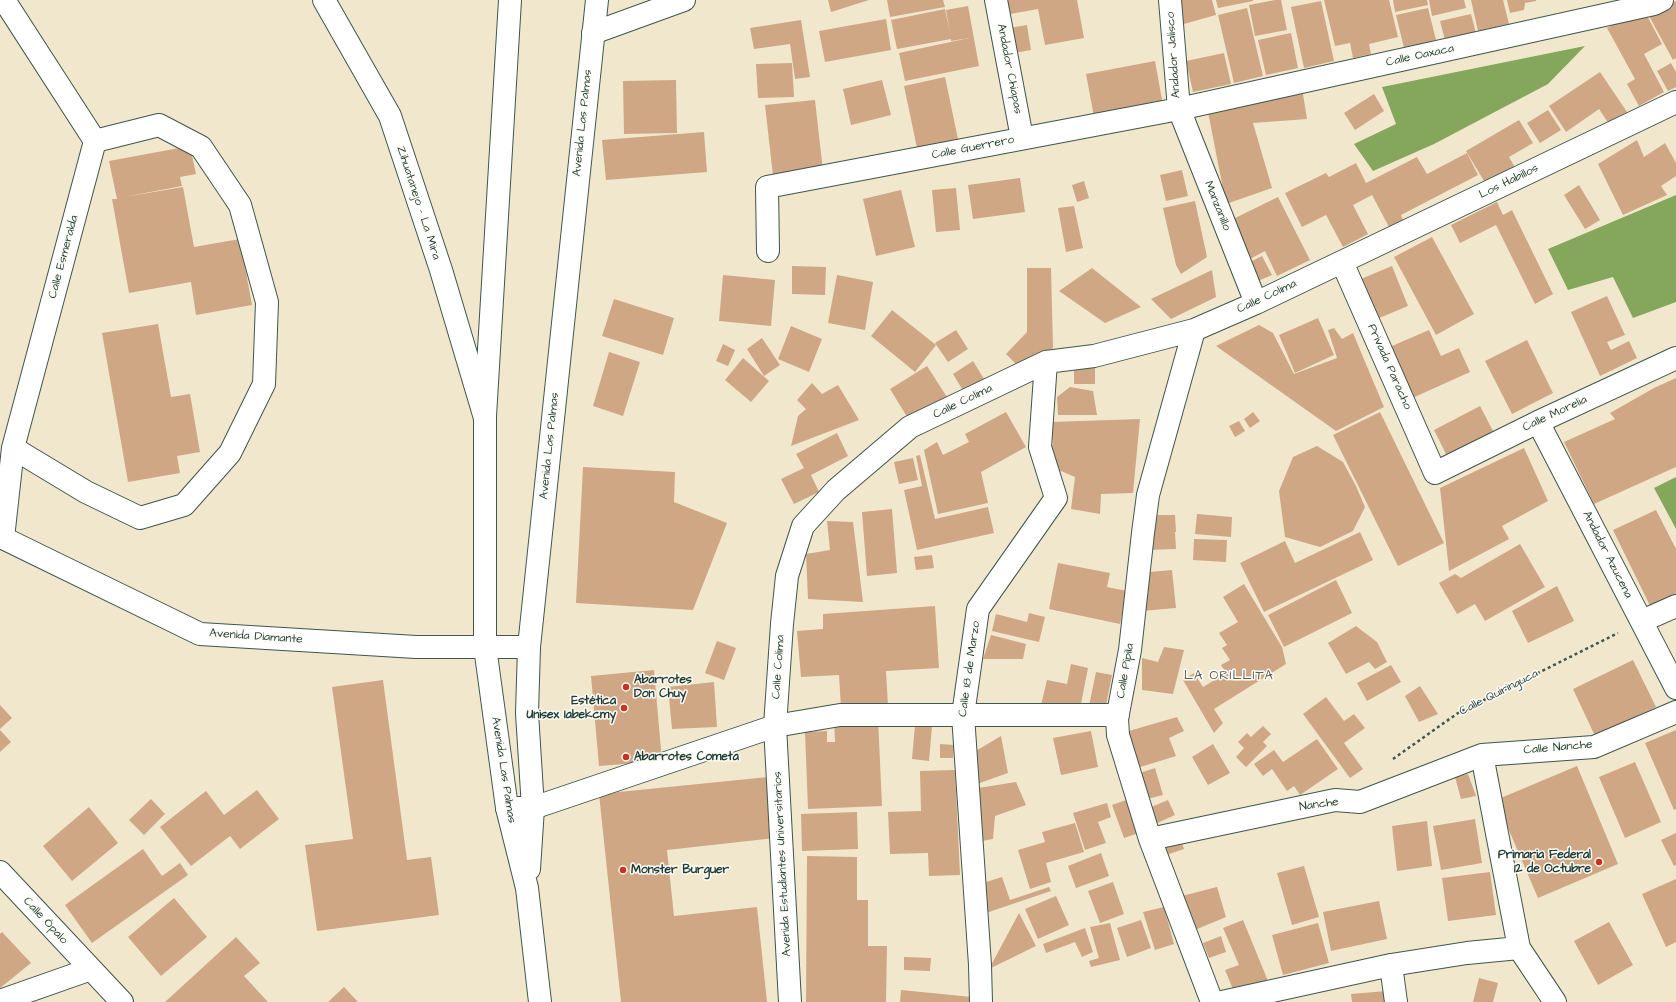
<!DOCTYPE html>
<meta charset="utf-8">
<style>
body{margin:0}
canvas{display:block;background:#f1e7cd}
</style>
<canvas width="1676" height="1002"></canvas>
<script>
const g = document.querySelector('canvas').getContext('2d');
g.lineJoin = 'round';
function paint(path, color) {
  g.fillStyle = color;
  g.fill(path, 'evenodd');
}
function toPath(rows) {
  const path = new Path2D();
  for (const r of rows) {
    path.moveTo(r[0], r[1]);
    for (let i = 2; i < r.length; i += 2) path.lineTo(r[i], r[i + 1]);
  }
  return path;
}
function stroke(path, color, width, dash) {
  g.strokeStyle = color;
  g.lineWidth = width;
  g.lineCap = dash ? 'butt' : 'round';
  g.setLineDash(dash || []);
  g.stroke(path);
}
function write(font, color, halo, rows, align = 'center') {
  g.font = font + ' "Architects Daughter",sans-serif';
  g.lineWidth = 3;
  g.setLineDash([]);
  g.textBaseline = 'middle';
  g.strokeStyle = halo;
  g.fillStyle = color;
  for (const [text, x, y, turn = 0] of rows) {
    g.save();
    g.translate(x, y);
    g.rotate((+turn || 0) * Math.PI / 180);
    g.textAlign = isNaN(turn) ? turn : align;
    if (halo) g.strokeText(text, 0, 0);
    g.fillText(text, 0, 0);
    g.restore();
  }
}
paint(toPath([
 [1585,46,1548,84,1434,144,1373,171,1354,144,1396,124,1382,87],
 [1676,195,1676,302,1633,318,1613,277,1568,290,1548,249],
 [1676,477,1676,529,1654,488]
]), '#85a75c');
paint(toPath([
 [828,0,869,0,831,12],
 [887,0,943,0,945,7,890,17],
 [1003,0,1077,0,1084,38,1045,45,1038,9,1005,15],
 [1177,0,1212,0,1216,15,1184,24],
 [1216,0,1253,0,1253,1,1218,8],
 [1275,0,1281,0,1287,30,1255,36,1249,5],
 [1324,0,1389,0,1398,37,1369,44,1371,54,1353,58,1350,43,1335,46],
 [1393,0,1427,0,1428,5,1395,12],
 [1429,0,1464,0,1466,8,1432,16],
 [1471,0,1503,0,1509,24,1478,31],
 [1507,0,1536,0,1536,1,1525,3,1524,10,1510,13],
 [1321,1,1334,61,1304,68,1291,7],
 [1676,1,1676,58,1673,60,1649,16],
 [968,6,979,66,905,81,899,53,969,38,951,41,951,39,897,49,891,20,945,9,950,33,946,10],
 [1247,8,1263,76,1234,83,1218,15],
 [1428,8,1436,40,1404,48,1396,15],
 [1643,8,1662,44,1644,54,1664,92,1639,106,1627,84,1635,79,1607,28],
 [1471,14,1476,33,1445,40,1440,21],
 [886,19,891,50,825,62,819,31],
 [801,20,810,77,795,79,790,44,754,49,750,28],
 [1027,25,1031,50,1014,53,1009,28],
 [1291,33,1298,68,1266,75,1258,40],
 [1224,53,1231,84,1193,92,1186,61],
 [1155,61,1163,105,1094,117,1086,74],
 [792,63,794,97,758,98,756,64],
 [1671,63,1676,72,1676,87,1668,91,1657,71],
 [1600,72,1627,112,1609,124,1599,109,1566,132,1549,106],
 [945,77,958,139,917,148,904,86],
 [676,80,677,133,624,134,623,81],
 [882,80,891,115,851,125,843,89],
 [1302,88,1307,119,1253,123,1272,188,1226,204,1208,112],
 [1374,94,1384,111,1355,130,1344,113],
 [815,100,823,171,773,176,765,105],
 [1548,110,1561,130,1540,143,1527,123],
 [1519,120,1533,143,1509,157,1516,169,1487,186,1466,151],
 [704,132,707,172,606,180,602,140],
 [1637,140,1644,157,1665,143,1676,163,1676,176,1661,186,1667,195,1623,215,1598,164],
 [190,146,196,174,180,177,182,186,124,197,183,187,194,247,240,239,252,305,196,315,191,282,129,293,112,199,117,199,109,161],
 [1467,153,1478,175,1401,215,1403,220,1389,227,1372,195,1353,205,1368,234,1343,247,1326,215,1302,227,1285,193,1326,173,1329,177,1356,163,1366,183,1417,157,1427,174],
 [1182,170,1188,196,1166,201,1160,175],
 [1020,178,1025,212,973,219,968,185],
 [1084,181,1089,198,1077,202,1072,185],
 [1579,185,1600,220,1585,229,1564,195],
 [956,188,960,230,936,232,932,190],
 [901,190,915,247,876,256,863,199],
 [1278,197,1310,260,1277,276,1265,251,1248,260,1229,221],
 [1195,201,1207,257,1181,274,1176,265,1163,208],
 [1497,202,1503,215,1512,210,1553,294,1535,304,1496,225,1460,243,1451,225],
 [1074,206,1083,248,1066,252,1058,208],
 [1432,237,1474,314,1436,335,1394,257],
 [1262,256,1272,275,1258,281,1248,263],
 [792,266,826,267,825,295,792,294],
 [1392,266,1408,306,1372,321,1356,281],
 [1027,268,1051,268,1053,348,1017,365,1006,354,1027,332],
 [1092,268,1141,307,1105,323,1059,291],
 [1212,270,1216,297,1171,319,1151,299],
 [723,275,775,280,771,326,719,321],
 [837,275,873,282,865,330,828,323],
 [1607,296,1625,335,1607,342,1611,350,1629,341,1637,358,1600,376,1571,312],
 [614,299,674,318,663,355,602,336],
 [892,310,936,345,915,372,871,336],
 [1318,318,1334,355,1295,373,1279,335],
 [158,324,171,397,190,394,200,452,177,456,180,473,128,482,102,333],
 [1259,325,1273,333,1294,374,1337,358,1328,330,1334,328,1342,339,1353,333,1384,407,1336,431,1216,346],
 [791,326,822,339,809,372,778,359],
 [956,330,968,349,948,362,935,343],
 [1429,330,1441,356,1459,348,1470,372,1408,400,1385,349],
 [762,338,780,365,764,376,747,349],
 [1527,340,1553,393,1512,414,1485,361],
 [723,344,735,350,728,366,716,361],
 [609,352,640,362,623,416,593,406],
 [743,358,769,381,751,402,725,380],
 [973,361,986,382,965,394,953,374],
 [1074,362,1095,363,1095,384,1074,384],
 [927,366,947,397,909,420,890,389],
 [1676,378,1676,467,1594,504,1564,442,1615,419,1610,413,1654,388],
 [812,383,822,394,838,385,859,420,791,446,798,416,806,409,797,400],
 [1070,387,1093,391,1097,415,1058,415,1057,397],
 [1480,406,1494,433,1447,456,1434,430],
 [1006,412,1026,447,981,472,988,503,938,514,924,450,937,442,943,455,969,442,965,434],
 [1253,412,1260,421,1250,428,1244,419],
 [1380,412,1444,543,1398,566,1333,435],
 [1140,419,1133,493,1101,494,1100,514,1071,509,1075,477,1061,471,1053,477,1044,453,1053,445,1051,422],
 [1239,421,1245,431,1235,437,1229,426],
 [837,433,848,456,811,475,819,492,794,504,781,479,804,468,796,454],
 [1317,446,1343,462,1356,486,1365,507,1353,531,1320,547,1285,537,1279,491,1293,457],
 [1524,448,1548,501,1502,526,1509,539,1449,571,1440,488],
 [920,455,935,519,988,507,994,533,917,550,904,490,922,486,916,456],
 [913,458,918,480,899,484,894,462],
 [583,467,675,472,674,502,727,523,693,610,576,603],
 [892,509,897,573,867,576,862,512],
 [1656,510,1676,549,1676,603,1654,614,1613,530],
 [1197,514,1232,517,1231,537,1195,534],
 [1146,515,1175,515,1176,532,1161,533,1175,532,1176,549,1146,550],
 [827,521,853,522,863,602,808,599,806,554,830,550],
 [1360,532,1373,560,1264,612,1240,563,1285,541,1295,563],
 [1194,539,1227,540,1226,562,1193,560],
 [1520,544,1545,587,1485,621,1475,604,1457,614,1439,583,1455,574,1461,578],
 [932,555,934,568,916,570,914,557],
 [1058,563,1110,573,1107,587,1127,591,1120,624,1049,609],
 [1172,570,1176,608,1142,611,1139,573],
 [1336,580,1352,613,1284,647,1268,615],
 [1244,584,1282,647,1286,664,1214,709,1223,723,1214,733,1183,680,1194,673,1203,687,1226,673,1221,665,1230,660,1222,648,1227,645,1219,633,1238,622,1223,597],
 [1557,586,1574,621,1528,643,1512,611],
 [935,606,939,668,886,671,888,706,841,708,839,675,801,677,797,631,823,629,823,614],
 [1029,613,1045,617,1039,642,992,631,996,614,1027,622],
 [1356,626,1377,642,1387,662,1375,669,1369,662,1346,674,1328,643],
 [991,635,1026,644,1023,659,983,659],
 [717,641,736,648,724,680,705,673],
 [1164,647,1184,650,1173,694,1142,690,1142,658,1158,662],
 [1633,660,1656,707,1595,736,1573,689],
 [1071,664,1088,668,1079,714,1041,705,1047,680,1067,684],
 [1391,665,1401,682,1367,701,1357,683],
 [654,670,662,761,599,766,591,676],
 [1096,672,1112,675,1105,710,1089,706],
 [383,680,407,860,431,857,439,915,317,931,305,845,353,839,332,687],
 [714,682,717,727,672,729,668,687],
 [1420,686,1438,714,1419,722,1405,696],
 [1326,697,1344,721,1354,714,1365,728,1344,743,1363,769,1350,778,1303,714],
 [0,705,12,718,0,729],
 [1177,717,1184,731,1169,738,1176,756,1137,768,1122,733],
 [878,718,882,806,808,809,805,732,827,731,827,742,835,742,834,719],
 [915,725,932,726,929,761,912,759],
 [1263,726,1271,734,1263,742,1267,746,1246,767,1236,757,1244,748,1238,742,1247,733,1251,737],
 [0,730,11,742,0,752],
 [1676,730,1676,809,1674,810,1645,743],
 [1091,731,1098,767,1061,775,1053,738],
 [1001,736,1008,773,977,784,974,752],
 [1317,739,1338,769,1300,795,1294,786,1287,791,1272,769,1263,776,1254,764,1274,750,1283,762],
 [940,744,954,745,953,758,940,758],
 [1213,744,1230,773,1208,785,1192,757],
 [1635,762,1661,822,1625,838,1599,777],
 [1577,766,1618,864,1538,898,1496,800],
 [1155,768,1163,795,1147,799,1140,773],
 [955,770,960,875,929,876,928,853,890,854,888,812,921,811,920,771],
 [1468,774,1476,796,1461,799,1455,777],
 [768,777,775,838,667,850,674,916,757,907,767,1002,621,1002,599,794],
 [1016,782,1026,805,995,816,993,839,982,841,972,789],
 [257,790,279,819,240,849,230,836,191,866,160,827,206,791,224,815],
 [151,799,165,814,144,835,129,820],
 [1129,799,1142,832,1124,838,1112,805],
 [1168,800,1175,815,1155,824,1149,808],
 [1107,803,1111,817,1098,822,1106,843,1085,850,1073,813],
 [89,807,118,843,72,881,43,846],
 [857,812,858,849,802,851,801,814],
 [1475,819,1482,863,1441,870,1433,826],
 [1427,821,1432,866,1397,871,1392,826],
 [1075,823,1084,852,1046,863,1051,882,1030,889,1018,850,1045,842,1042,832],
 [1676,833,1676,865,1674,866,1661,840],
 [1179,835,1184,849,1166,855,1161,841],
 [143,849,162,876,180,863,188,875,92,943,65,905],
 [1101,853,1109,876,1076,888,1068,866],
 [807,856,857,857,857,900,868,900,868,946,887,946,886,1002,806,1002],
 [1304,866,1319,917,1292,925,1277,873],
 [1490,872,1496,915,1448,921,1442,878],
 [1002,877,1010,900,1049,887,1051,891,986,913,986,882],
 [1676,879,1676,942,1666,947,1642,894],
 [1113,882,1124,914,1100,923,1088,891],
 [1217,887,1226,917,1190,932,1178,897],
 [1056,896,1069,925,1038,939,1025,909],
 [174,898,207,937,161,976,128,937],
 [1379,901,1387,939,1331,951,1323,912],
 [1164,907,1174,944,1155,950,1143,912],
 [1019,913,1036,946,989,969],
 [1141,920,1151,948,1127,957,1117,928],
 [1243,920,1268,981,1235,994,1225,970,1239,965,1223,928],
 [1609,922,1633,965,1598,985,1574,941],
 [1110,923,1120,960,1091,967,1089,961,1099,958,1090,927],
 [1318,923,1329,963,1283,975,1272,935],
 [1085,928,1093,952,1082,957,1075,942,1046,953,1043,944],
 [2,932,31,963,0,988,0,934],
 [1221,936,1226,952,1209,958,1203,943],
 [236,937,260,963,244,976,268,1002,165,1002],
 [904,957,931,958,930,971,904,970],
 [1479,978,1498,983,1493,1002,1473,1002],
 [344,987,358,1002,328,1002],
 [901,990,972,997,971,1002,900,1002],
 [1386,991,1387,1002,1352,1002,1351,994]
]), '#d0a785');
const minor = toPath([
 [996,0,1022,138],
 [1170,0,1179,109,1256,303],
 [593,33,684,0],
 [768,251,767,187,1179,109,1654,4,1662,0],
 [1342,262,1435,473,1538,422,1676,358],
 [1194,330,1148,495,1143,533,1130,650,1117,719,1118,735,1150,839,1212,1002],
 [1538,422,1676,688],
 [13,448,86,492,140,518,184,505,230,453,264,384,267,302,240,205,201,147,159,125,95,141],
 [0,538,3,538,200,634,416,647,529,647],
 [3,538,13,448,95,141,4,0],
 [1642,621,1676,606],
 [1482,755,1519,948],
 [507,808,533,808,775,726,840,715,1118,715],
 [1150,839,1335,800,1360,802,1482,755,1594,747,1676,712],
 [0,872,122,1002],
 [1391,965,1396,1002],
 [0,1001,91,969],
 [790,1002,775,726,782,624,787,576,803,526,836,490,910,427,1046,362,1094,356,1194,330,1256,303,1676,102],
 [981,1002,980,965,963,715,978,609,1056,498,1040,447,1046,362],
 [1222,1002,1391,965,1467,953,1519,948,1555,1002]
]);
const primary = toPath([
 [485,416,510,0]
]);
const trunk = toPath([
 [324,0,390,116,441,270,485,418,485,647,507,808,527,888,540,1002],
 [529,869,533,808,527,713,529,647,597,0]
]);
stroke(minor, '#3e564b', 24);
stroke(primary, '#3e564b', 24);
stroke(trunk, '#3e564b', 24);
stroke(toPath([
 [1393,759,1458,713,1618,633]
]), '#3e564b', 2.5, [3, 3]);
stroke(minor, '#fff', 22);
stroke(primary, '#fff', 22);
stroke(trunk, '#fff', 22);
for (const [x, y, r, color] of [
 [626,687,4,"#c8321e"],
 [624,708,4,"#c8321e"],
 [626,757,4,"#c8321e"],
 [1599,862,4,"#c8321e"],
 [623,870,4,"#c8321e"]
]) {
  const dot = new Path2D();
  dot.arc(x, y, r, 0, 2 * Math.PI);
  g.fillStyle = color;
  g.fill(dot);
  stroke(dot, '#fdfcf7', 1.5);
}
write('12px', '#1f3d34', '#fdfcf7', [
 ["Andador Jalisco",1174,55,-94],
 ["Calle Oaxaca",1420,56,-12],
 ["Andador Chiapas",1009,69,79],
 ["Avenida Las Palmas",583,123,-84],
 ["Calle Guerrero",973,148,-11],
 ["Los Habillos",1509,182,-26],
 ["Zihuatanejo - La Mira",418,203,72],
 ["Manzanillo",1217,206,68],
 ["Calle Esmeralda",64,257,-75],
 ["Calle Colima",1267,297,-25],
 ["Privada Paracho",1389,367,66],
 ["Calle Colima",963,402,-26],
 ["Calle Morelia",1555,414,-25],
 ["Avenida Las Palmas",550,446,-84],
 ["Andador Azucena",1607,555,63],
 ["Avenida Diamante",256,637,4],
 ["Calle Colima",779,667,-86],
 ["Calle 18 de Marzo",970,669,-82],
 ["Calle Pípila",1126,671,-80],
 ["Calle Quiringuca",1499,693,-27],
 ["Calle Nanche",1558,748,-5],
 ["Avenida Las Palmas",503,770,81],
 ["Nanche",1319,805,-8],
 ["Avenida Estudiantes Universitarios",783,864,-93],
 ["Calle Ópalo",45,921,47]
]);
write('bold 12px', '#1f3d34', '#fdfcf7', [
 ["Abarrotes",634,680],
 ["Don Chuy",634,694],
 ["Estética",616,701,"right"],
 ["Unisex Iabekcmy",616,715,"right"],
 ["Abarrotes Cometa",634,757],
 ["Primaria Federal",1591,855,"right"],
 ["12 de Octubre",1591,869,"right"],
 ["Monster Burguer",631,870]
], 'left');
g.letterSpacing = '1px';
write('13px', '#5d6250', '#fdfcf7', [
 ["LA ORILLITA",1229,676]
]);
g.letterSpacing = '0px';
</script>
